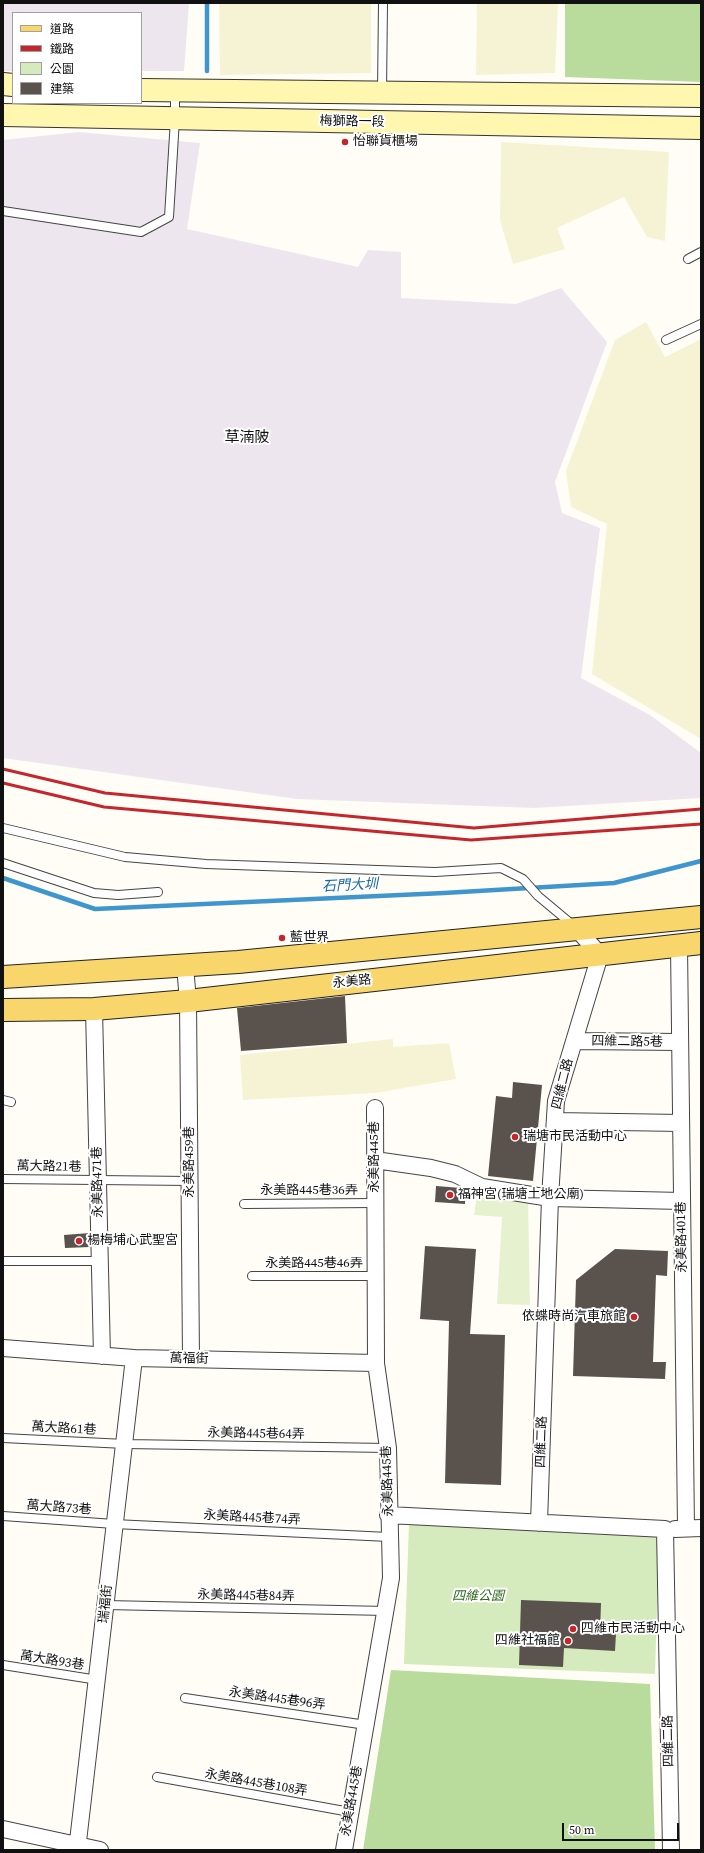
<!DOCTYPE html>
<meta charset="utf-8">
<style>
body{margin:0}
#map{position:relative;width:704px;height:1853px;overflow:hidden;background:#fffdf5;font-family:"Source Serif 4","Noto Sans TC",serif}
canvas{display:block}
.frame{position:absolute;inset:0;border:4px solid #111;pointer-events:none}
.legend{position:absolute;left:12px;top:12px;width:130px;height:92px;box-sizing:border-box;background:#fff;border:1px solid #a0a0a0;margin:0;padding:5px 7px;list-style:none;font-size:12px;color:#111}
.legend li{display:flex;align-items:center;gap:8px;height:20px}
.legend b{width:20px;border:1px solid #a0a0a0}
.scale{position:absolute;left:562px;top:1823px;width:117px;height:18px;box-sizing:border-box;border:2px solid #111;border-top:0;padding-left:5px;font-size:12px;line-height:14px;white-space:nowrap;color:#111;-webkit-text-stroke:3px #fff;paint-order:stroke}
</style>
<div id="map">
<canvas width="704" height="1853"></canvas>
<div class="frame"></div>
<ul class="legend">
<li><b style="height:5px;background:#f9d66b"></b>道路</li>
<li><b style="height:5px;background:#c4262e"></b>鐵路</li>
<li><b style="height:11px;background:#d5ebbd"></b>公園</li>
<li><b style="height:11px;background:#5a524d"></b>建築</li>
</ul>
<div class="scale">50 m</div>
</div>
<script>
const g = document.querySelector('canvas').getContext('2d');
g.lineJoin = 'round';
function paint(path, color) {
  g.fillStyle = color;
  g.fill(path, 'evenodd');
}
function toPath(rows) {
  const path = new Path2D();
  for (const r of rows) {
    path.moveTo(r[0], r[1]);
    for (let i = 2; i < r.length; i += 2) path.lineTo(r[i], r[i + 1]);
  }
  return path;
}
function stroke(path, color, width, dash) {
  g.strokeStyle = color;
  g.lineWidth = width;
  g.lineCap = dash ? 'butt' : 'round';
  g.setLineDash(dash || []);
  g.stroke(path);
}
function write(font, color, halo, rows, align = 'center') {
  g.font = font + ' "Source Serif 4","Noto Sans TC",serif';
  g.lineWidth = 4;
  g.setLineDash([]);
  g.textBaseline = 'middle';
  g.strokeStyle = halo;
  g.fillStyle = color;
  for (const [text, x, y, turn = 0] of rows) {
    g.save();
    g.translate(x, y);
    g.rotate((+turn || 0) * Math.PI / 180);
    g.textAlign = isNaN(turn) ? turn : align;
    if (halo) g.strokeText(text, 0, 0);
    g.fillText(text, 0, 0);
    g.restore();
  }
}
paint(toPath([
 [3,3,189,3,184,71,141,71,141,13,13,13,13,71,3,71],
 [79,132,200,143,187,229,358,267,368,250,401,252,401,298,516,304,561,288,607,342,555,482,562,513,600,528,581,678,650,715,701,753,701,798,534,808,297,799,3,758,3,140]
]), '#eee6ef');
paint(toPath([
 [219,3,371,3,371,73,220,75],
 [477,3,558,3,555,73,476,75],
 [501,142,669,152,665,241,647,237,624,197,557,228,565,249,513,264,500,220],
 [646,322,665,357,701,339,701,739,592,674,607,524,571,507,566,471,615,340],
 [393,1039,393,1047,449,1043,456,1079,375,1093,243,1100,240,1055]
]), '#f6f3d4');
paint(toPath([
 [409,1524,659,1534,655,1674,404,1664]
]), '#d5ebbd');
paint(toPath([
 [565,3,701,3,701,82,565,77],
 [391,1670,650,1684,655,1850,363,1850]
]), '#b9dc9c');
paint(toPath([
 [477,1196,528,1198,530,1305,497,1304,502,1217,474,1215]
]), '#e6f2cf');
stroke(toPath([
 [207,3,207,71],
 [3,878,95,909,444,893,614,883,701,861]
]), '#3f96cf', 4.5);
paint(toPath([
 [345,996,347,1043,241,1051,237,1008],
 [513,1082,542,1085,533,1181,488,1176,496,1096,512,1098],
 [436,1186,461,1188,465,1190,465,1204,435,1202],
 [90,1233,90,1247,65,1248,64,1235],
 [425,1246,476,1249,470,1334,505,1335,501,1485,445,1483,449,1321,420,1319],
 [615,1249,668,1251,667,1276,656,1275,653,1362,666,1362,665,1379,573,1376,576,1280],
 [521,1600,601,1603,600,1633,616,1633,615,1651,564,1648,563,1667,519,1665]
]), '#5a524d');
const lane = toPath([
 [382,92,383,3],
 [3,211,141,232,169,217,175,119,175,92],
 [688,259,701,252],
 [666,340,701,324],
 [3,828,125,857,206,864,435,872,501,868,523,879,538,896,574,926],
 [3,863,94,893,118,895,158,892],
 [3,1100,11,1102],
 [3,1179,190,1181],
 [244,1204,375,1203],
 [3,1261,100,1261],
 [252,1276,375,1276],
 [3,1438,125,1444,388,1448],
 [3,1516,114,1524,389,1537],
 [106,1605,386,1611],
 [3,1665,98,1680],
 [185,1698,366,1725],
 [157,1777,350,1812]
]);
const street = toPath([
 [679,946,686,1528],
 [185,966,188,1001,191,1359],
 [94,1009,102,1356],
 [574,1041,680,1042],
 [555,1121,681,1123],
 [375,1160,431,1168,455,1174,482,1187,550,1198,682,1201],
 [3,1348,134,1358,376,1363],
 [388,1515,665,1529,671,1850],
 [539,1523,550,1198,556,1101,600,955,577,929],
 [675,1529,701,1528],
 [3,1829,100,1850],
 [77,1850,134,1358],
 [344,1850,391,1578,388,1448,376,1363,375,1108]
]);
const secondary = toPath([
 [3,84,13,85],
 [141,90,701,96],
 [3,115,701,128]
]);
const primary = toPath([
 [3,977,238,962,701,917],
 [3,1010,94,1009,188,1001,701,943]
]);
stroke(lane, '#444', 10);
stroke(street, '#444', 18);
stroke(secondary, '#333', 24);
stroke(primary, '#222', 24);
stroke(lane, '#fff', 8);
stroke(street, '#fff', 16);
stroke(secondary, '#fff6b0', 22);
stroke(primary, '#f9d66b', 22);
stroke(toPath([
 [3,769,105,793,474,828,701,809],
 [3,783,104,807,471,840,701,824]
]), '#c4262e', 3);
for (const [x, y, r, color] of [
 [345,142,4,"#c4262e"],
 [282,938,4,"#c4262e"],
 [515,1137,4,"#c4262e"],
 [450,1195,4,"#c4262e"],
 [79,1241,4,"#c4262e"],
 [634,1317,4,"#c4262e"],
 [573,1629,4,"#c4262e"],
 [568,1641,4,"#c4262e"]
]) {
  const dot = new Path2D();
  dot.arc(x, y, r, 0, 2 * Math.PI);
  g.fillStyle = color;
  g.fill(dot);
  stroke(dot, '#fff', 1.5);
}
write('13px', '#111', '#fff', [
 ["梅獅路一段",352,122,1],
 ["永美路",352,982,-6],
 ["四維二路5巷",627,1042,1],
 ["四維二路",563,1084,-76],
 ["永美路445巷",375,1157,-90],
 ["永美路459巷",190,1162,-90],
 ["萬大路21巷",49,1167,1],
 ["永美路471巷",98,1182,-91],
 ["永美路445巷36弄",309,1191],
 ["永美路401巷",682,1237,-91],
 ["永美路445巷46弄",314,1264],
 ["萬福街",189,1359,1],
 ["萬大路61巷",64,1429,3],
 ["永美路445巷64弄",256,1434,1],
 ["四維二路",542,1442,-88],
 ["永美路445巷",388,1481,-92],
 ["萬大路73巷",59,1508,4],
 ["永美路445巷74弄",252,1518,3],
 ["永美路445巷84弄",246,1596,1],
 ["瑞福街",106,1604,-84],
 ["萬大路93巷",52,1661,9],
 ["永美路445巷96弄",277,1699,8],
 ["四維二路",669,1741,-91],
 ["永美路445巷108弄",256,1783,10],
 ["永美路445巷",352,1801,-80]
]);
write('13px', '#111', '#fff', [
 ["怡聯貨櫃場",353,142],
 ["藍世界",290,938],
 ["瑞塘市民活動中心",523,1137],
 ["福神宮(瑞塘土地公廟)",458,1195],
 ["楊梅埔心武聖宮",87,1241],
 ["依蝶時尚汽車旅館",626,1317,"right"],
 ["四維市民活動中心",581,1629],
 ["四維社福館",560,1641,"right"]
], 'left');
write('italic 13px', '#2f6b1f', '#fff', [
 ["四維公園",478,1597]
]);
write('italic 14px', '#1768a6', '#fff', [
 ["石門大圳",350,886,-3]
]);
write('15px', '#111', '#fff', [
 ["草湳陂",247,438]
]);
</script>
